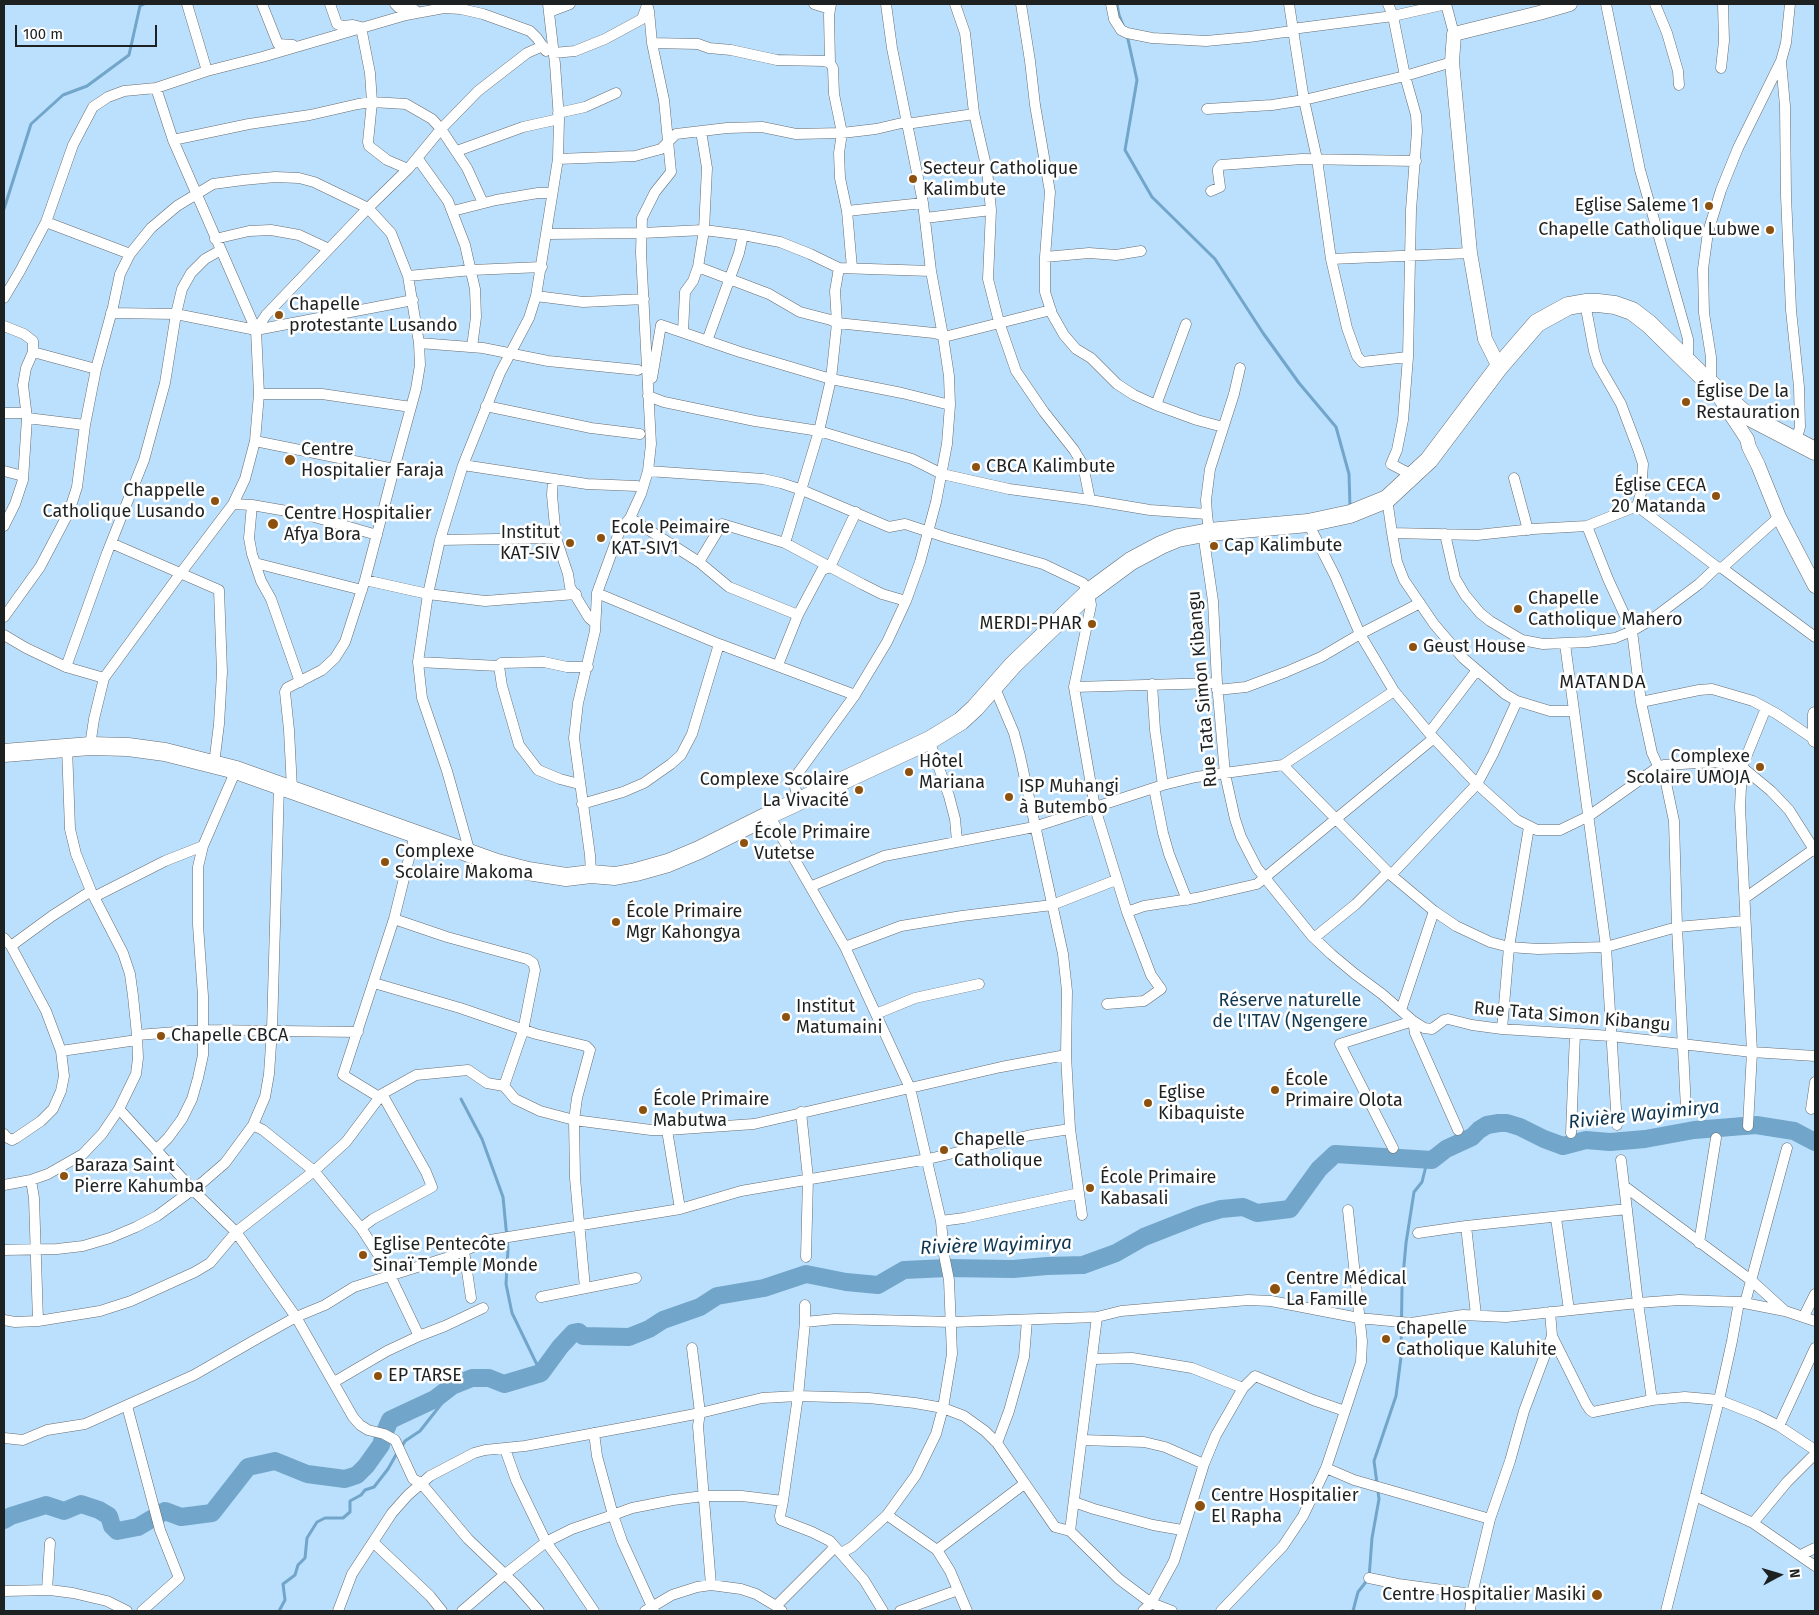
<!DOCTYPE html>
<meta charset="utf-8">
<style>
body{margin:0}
#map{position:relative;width:1819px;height:1615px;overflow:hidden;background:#e4eaee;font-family:"Fira Sans",sans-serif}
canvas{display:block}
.frame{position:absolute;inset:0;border:5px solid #1e2122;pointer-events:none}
.north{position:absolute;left:1754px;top:1550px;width:50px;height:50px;-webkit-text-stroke:4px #fff;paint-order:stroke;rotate:84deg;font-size:14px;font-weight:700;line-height:20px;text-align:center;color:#1e2122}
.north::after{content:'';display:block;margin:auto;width:18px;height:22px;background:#1e2122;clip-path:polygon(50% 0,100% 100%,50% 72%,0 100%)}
.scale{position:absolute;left:15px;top:25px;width:142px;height:22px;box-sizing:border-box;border:2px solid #1e2122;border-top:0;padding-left:6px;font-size:15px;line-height:18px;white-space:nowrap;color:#1e2122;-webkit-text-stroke:4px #fff;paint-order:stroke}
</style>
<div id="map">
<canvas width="1819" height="1615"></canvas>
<div class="frame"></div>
<div class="north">N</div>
<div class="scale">100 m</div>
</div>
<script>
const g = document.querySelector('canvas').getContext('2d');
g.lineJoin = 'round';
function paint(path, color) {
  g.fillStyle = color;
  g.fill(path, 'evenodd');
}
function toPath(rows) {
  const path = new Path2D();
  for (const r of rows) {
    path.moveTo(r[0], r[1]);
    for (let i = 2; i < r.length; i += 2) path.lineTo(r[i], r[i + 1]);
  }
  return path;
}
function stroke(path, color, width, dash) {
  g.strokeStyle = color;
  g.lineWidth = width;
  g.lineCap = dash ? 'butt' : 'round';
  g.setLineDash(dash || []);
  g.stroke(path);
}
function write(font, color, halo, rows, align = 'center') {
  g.font = font + ' "Fira Sans",sans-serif';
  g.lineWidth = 5;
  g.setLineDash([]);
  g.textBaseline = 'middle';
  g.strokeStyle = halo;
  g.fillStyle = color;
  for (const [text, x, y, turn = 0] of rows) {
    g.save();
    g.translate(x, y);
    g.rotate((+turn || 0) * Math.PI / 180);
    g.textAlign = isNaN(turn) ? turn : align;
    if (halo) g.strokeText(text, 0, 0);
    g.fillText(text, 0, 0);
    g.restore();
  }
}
paint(toPath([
 [4,4,1815,4,1815,1611,4,1611]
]), '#bbe0fd');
stroke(toPath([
 [1117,4,1119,15,1123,25],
 [1127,35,1137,80,1125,150,1152,197,1215,259,1263,333,1299,383,1336,427,1349,474,1350,507],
 [4,209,31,124,63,95,87,86,129,55,140,6,144,4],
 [461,1099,482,1139,503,1197,508,1249,506,1284,512,1313,541,1373],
 [401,1448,405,1441,420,1431,446,1398,456,1390,460,1383],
 [279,1611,285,1600,283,1584,295,1575,298,1565,305,1558,307,1538,317,1522,325,1518,343,1518,350,1512,350,1501,361,1495,365,1490,374,1487,388,1469,397,1453],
 [1353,1611,1358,1592,1369,1578,1372,1538,1379,1499,1374,1461,1396,1396,1401,1357,1402,1287,1406,1243,1414,1192,1422,1182,1426,1166,1432,1160]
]), '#72a5ca', 3);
stroke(toPath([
 [4,1520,11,1516,46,1505,64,1511,81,1504,99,1510,109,1516,112,1526,117,1531,138,1527,165,1511,181,1517,212,1513,248,1467,275,1461,307,1474,345,1479,357,1475,366,1466,381,1445,384,1434,390,1420,435,1399,452,1386,472,1378,489,1378,504,1384,541,1373,560,1347,573,1333,579,1332,583,1336,629,1337,649,1329,663,1320,700,1307,717,1296,764,1288,806,1274,846,1282,878,1285,904,1270,947,1268,1013,1269,1047,1266,1083,1265,1116,1253,1144,1237,1200,1215,1221,1209,1243,1207,1257,1213,1290,1209,1319,1169,1335,1154,1432,1160,1446,1149,1472,1137,1479,1130,1487,1125,1499,1123,1507,1123,1520,1127,1544,1139,1563,1146,1586,1140,1610,1142,1645,1139,1694,1130,1756,1125,1794,1131,1815,1142]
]), '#72a5ca', 18);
const minor = toPath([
 [187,4,207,71],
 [262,4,278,44,293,45],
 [330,4,337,24,342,26,353,25,361,27,370,73,372,102,368,142,369,146,387,160,408,169],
 [395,4,399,8,415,10],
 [814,4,830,9],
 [955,4,965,33,974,113,987,170,991,210,988,279,999,322,1016,371,1044,412,1074,450,1083,465,1090,500],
 [1021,4,1030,61,1035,105,1050,192,1045,257,1045,292,1052,314,1064,335,1076,349,1091,358,1117,384,1134,395,1156,405,1197,420,1223,427],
 [1111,4,1114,19,1121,30,1127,33,1152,38,1206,41,1249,37,1292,31],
 [1289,4,1304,100,1317,159,1331,259,1347,328,1357,356,1362,362,1408,357],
 [1388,4,1393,16,1405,76,1416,115,1417,131,1411,210,1408,357,1403,420,1397,450,1391,464,1414,476],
 [1446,4,1454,34],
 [1606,4,1640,170,1688,339,1688,362],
 [1655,4,1667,33,1678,71,1679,85],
 [549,12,570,4],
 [1292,29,1393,16,1446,4],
 [652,43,698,44,709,48,731,50,777,60,825,61,830,63,833,68,834,94,842,133,839,153,840,178,847,211,852,268],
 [554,53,575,51,605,39,642,19,647,5],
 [1781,62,1785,106,1786,196,1791,310,1799,387,1800,427,1796,441],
 [830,63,829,15,831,4],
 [1721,68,1724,41,1723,4],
 [156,88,173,140,256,330],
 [1207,109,1272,105,1304,100,1405,76,1452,62],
 [558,113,585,107,616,93],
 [173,140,249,124,310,115,358,104,372,102,406,104,432,119,441,129,467,168,483,203],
 [457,151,523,127,559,119],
 [418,159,448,201,465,245,475,289,476,317,472,347],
 [558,159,635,156,661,149,676,134,727,128,762,127,796,134,842,133,876,129,906,122,913,123,974,114],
 [1211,191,1220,187,1218,172,1218,169,1221,165,1302,159,1416,161],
 [453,211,496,200,538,193,551,193],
 [847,211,923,203],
 [925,218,991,210],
 [46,222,130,254],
 [547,234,642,233,704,230,743,235,780,242,810,254,839,268,931,271],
 [215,239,249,231,271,230,299,235,329,249],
 [1045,257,1089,253,1116,255,1141,251],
 [1331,259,1470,253],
 [698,267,769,294,800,312,831,320,837,323,934,333,948,336,1051,310],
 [408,276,472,270,542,267],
 [536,296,583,302,644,299],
 [4,298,20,271,46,222,73,145,93,107,108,97,124,91,156,88,207,71,262,57,406,15,444,8,461,9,483,14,530,31,537,38,546,51],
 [111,313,176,314,256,330,413,300],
 [4,326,24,334,33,341,33,352,26,368,23,385,27,418,23,480,15,504,4,526],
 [683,331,685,292,693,281,698,267,704,230,707,168,701,131],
 [707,341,739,253,743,235],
 [419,343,483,348,548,361,638,370],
 [33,352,96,369],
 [652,378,661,325,740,352,831,379,902,393,950,405],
 [1711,385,1711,357,1704,313,1703,269,1708,232,1721,190,1738,148,1781,61,1786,43,1790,4],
 [259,394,322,394,411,407],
 [648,396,664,402,755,421,819,431,912,459,942,474,1009,489,1090,500,1150,510,1207,514,1209,532],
 [1156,405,1186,324],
 [486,406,591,428,640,434],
 [4,413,26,413],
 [27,418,85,425],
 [255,441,394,469],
 [463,465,587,484,637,486],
 [4,471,23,476],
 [648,471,763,479,781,483,802,490,889,527,905,524,948,538,1043,564,1083,583,1089,592,1091,605,1074,687,1095,808,1127,912,1151,975,1161,989,1144,1001,1107,1004],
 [1514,478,1528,530],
 [553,479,552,495,556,538,568,574,570,587,589,618,595,623],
 [1387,499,1392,533,1477,535,1533,529,1587,526,1637,506,1641,493,1643,464,1638,449,1621,404,1598,364,1594,351,1585,303],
 [233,504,252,505,304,514,377,535],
 [252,505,249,538,252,554,261,581,271,599,300,682],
 [1637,506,1717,567,1722,568,1815,637],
 [1207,514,1206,500,1210,469,1234,394,1240,368],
 [630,518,699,562,729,587,798,615],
 [1308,523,1335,576,1360,634,1394,691,1429,733,1477,784,1517,820,1537,830,1560,830,1589,816,1658,767,1664,765,1715,762,1742,767,1771,791,1789,810,1815,851],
 [1587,526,1608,579,1632,631,1641,702,1652,753,1666,783,1674,821,1677,927,1686,1109],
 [1203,533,1213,601,1217,683,1225,774,1235,819,1241,837,1257,868,1312,936,1331,954,1355,974,1382,994,1413,1021,1424,1028,1432,1029,1444,1020,1448,1019,1472,1025,1502,1029,1611,1036,1752,1052,1815,1056],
 [1392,533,1397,562,1404,580,1434,624,1463,658,1505,694,1517,701,1550,711,1574,711],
 [1445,534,1455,578,1465,595,1480,613,1490,621,1522,640,1543,644,1588,642,1615,638,1632,631,1651,620,1699,584,1717,567],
 [440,540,556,538],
 [111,543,219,590,222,672,219,724,214,764],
 [785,543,819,431,831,379,837,323,835,291,839,268],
 [699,562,722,524,785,543,862,584,882,594,906,601],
 [255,563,362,590],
 [1722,568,1779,517],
 [365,580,428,594,485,601,576,594],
 [597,593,719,644,855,695],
 [4,617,40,567,69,512,77,487,85,425,96,369,113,307,120,274,130,254,151,228,177,206,213,184,243,180,275,177,299,178,314,182,368,208,391,233,408,276,419,343,420,365,416,389,394,469,365,580,345,642,335,658,322,670,287,688,285,692,289,730,292,789],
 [4,635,26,648,66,667,104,678],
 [1565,644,1606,947,1617,1125],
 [418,662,499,666,501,663,544,662,567,667,588,667],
 [778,665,798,615,822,570,830,567,856,512],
 [499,666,502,686,519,745,538,770,560,779,579,784],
 [66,667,107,553,144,460,165,383,176,314,182,289,191,273,205,259,221,250],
 [1152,684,1155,730,1163,785],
 [994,686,1014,733,1020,756,1063,954,1067,991,1066,1055,1070,1129,1082,1215],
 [1074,687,1217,683],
 [1217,690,1246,687,1286,672,1321,657,1360,634,1420,603],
 [1641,702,1699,690,1712,689,1753,701,1777,714,1814,739],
 [1429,733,1477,670],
 [929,740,949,796,955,819,957,841],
 [90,746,94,719,104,678,180,574,233,504,245,479,255,441,259,394,256,330,266,315,368,208,408,169,441,129,478,91,527,53,543,46],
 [1283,765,1394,691],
 [1154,788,1163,833,1169,854,1187,900],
 [799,801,793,780,855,695,887,642,906,601,920,562,936,502,947,444,950,405,949,376,943,336,931,271,923,203,892,48,886,4],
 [582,804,623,792,644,783,671,764,681,755,692,734,719,644],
 [769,815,845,947,910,1088,941,1221,944,1255,949,1280,952,1354,943,1408,936,1434,916,1475,887,1515,852,1547,841,1553],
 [470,853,447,771,422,698,418,662,428,594,440,540,463,465,500,373,529,318,536,296,558,159,559,119,555,64,548,4],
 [591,874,590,855,574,738,578,703,595,631,597,593,620,530,630,518,641,494,648,471,651,444,641,253,642,218,655,192,671,172,664,100,652,43,649,11,647,4],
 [1391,875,1477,784,1493,754,1517,701],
 [812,886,884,856,1034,827,1163,785,1196,777,1283,765,1391,875,1434,911,1456,926,1490,942,1509,947,1538,949,1606,947,1677,927,1745,921],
 [94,897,165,861,203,846],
 [1745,898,1814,849],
 [1127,912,1144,906,1196,898,1257,884,1434,738],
 [394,919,447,937,527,959,533,963,535,970,523,1031,504,1086],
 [4,938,11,946,46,1011,61,1051,64,1076,61,1091,53,1109,41,1121,16,1138,12,1140,6,1137,4,1134],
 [1314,938,1356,904,1388,872],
 [11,946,52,916,91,891],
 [845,947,901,926,962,916,1052,905,1116,880],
 [374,983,460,1008,536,1034,586,1046,590,1050,577,1098,574,1120,575,1178,585,1288],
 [1401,1010,1434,911],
 [876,1014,915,998,979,984],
 [1413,1021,1415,1033,1458,1130],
 [1502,1029,1509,947,1529,827],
 [137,1035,203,1030,358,1032],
 [61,1051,137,1040],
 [379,1097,343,1075,394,919,415,834],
 [119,1109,193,1190,236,1232,296,1317,353,1417,360,1425,368,1430,384,1434,395,1440,413,1479,421,1483,468,1539,516,1585,539,1611],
 [1811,1109,1815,1082],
 [801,1112,808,1178,806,1257],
 [253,1125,263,1130,314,1171,361,1228,385,1265,419,1336,387,1351,334,1382],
 [1748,1126,1752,1052,1740,807,1742,767,1766,708],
 [667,1130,680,1209],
 [1571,1133,1575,1034],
 [1393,1148,1340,1044,1413,1021],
 [156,1150,168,1138,182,1119,192,1099,198,1078,203,1055,203,996,198,925,198,867,203,846,236,770],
 [1621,1160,1638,1303,1652,1400],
 [31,1180,34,1198,38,1321],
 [4,1185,31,1180,48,1174,83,1154,102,1134,119,1109,136,1074,138,1058,137,1035,133,996,130,974,123,953,91,891,76,854,70,829,67,747],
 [1624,1186,1752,1281,1785,1311],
 [1556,1218,1569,1310],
 [941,1221,964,1218,1079,1193],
 [1466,1226,1476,1315],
 [361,1228,373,1219,432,1187,426,1172,382,1094],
 [1418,1233,1466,1226,1627,1209],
 [1699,1243,1716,1138],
 [4,1250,57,1249,83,1246,110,1238,136,1227,157,1216,203,1182,225,1163,253,1125,265,1097,269,1074,272,1030,279,785],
 [464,1251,471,1298],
 [541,1297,636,1278],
 [1745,1303,1787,1148],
 [1804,1316,1815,1294],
 [4,1320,15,1322,38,1321,100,1311,131,1301,195,1272,210,1263,236,1232,314,1171,346,1142,382,1094,416,1075,468,1070,487,1083,504,1086,515,1099,540,1111,574,1120,651,1130,667,1130,754,1124,1001,1067,1066,1055],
 [805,1322,835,1319,952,1322,1097,1317,1121,1311,1248,1300,1271,1301,1359,1318,1411,1323,1463,1315,1506,1317,1638,1303,1679,1300,1739,1302,1785,1311,1815,1321],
 [419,1336,445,1326,483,1308],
 [1552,1336,1586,1404,1590,1410,1593,1412,1652,1400,1685,1397,1719,1400,1757,1415,1779,1426,1815,1450],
 [692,1348,700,1413,698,1426,711,1585],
 [1093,1359,1132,1358,1192,1368,1243,1388],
 [127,1406,160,1530,179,1578,142,1611],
 [1779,1426,1815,1348],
 [594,1433,597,1456,613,1515,622,1541,654,1611],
 [4,1438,23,1440,47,1430,85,1424,194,1375,253,1341,296,1317,325,1305,354,1287,449,1257,490,1240,680,1209,741,1191,928,1159,1031,1135,1070,1129],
 [1082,1440,1144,1442,1165,1447,1204,1464],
 [997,1443,1009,1411,1024,1357,1027,1320],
 [505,1449,516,1480,546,1542,563,1565,594,1611],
 [1326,1468,1354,1480,1490,1519],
 [1695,1496,1753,1523,1815,1566],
 [783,1501,780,1516,781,1520,812,1532,830,1541,864,1580,883,1611],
 [1074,1502,1094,1509,1153,1525,1182,1530],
 [887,1515,937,1550,950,1571,967,1611],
 [1753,1523,1787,1482,1815,1454],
 [1070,1531,1097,1317],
 [373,1542,430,1596,442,1611],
 [937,1550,1024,1484],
 [1801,1555,1815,1548],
 [1369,1578,1398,1584,1472,1594],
 [47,1590,50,1543],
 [4,1591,50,1590,73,1593,107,1601,127,1611],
 [776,1606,835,1547],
 [338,1611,352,1574,392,1513,408,1495,430,1476,474,1453,485,1450,525,1446,649,1423,700,1413,762,1398,798,1396,869,1398,915,1403,943,1408,964,1416,985,1431,997,1443,1055,1527,1070,1531,1119,1579,1151,1603,1172,1611],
 [462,1611,504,1575,546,1542,572,1529,613,1515,632,1508,673,1500,703,1496,742,1496,783,1501,798,1396,805,1322,805,1305],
 [645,1611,672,1595,697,1587,711,1585,741,1589,756,1594,776,1606,782,1611],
 [900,1611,958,1590],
 [1143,1611,1151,1603,1174,1561,1204,1464,1216,1435,1243,1388,1255,1376,1313,1400,1345,1411],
 [1221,1611,1283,1546,1303,1516,1326,1468,1345,1411,1361,1362,1362,1341,1348,1210],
 [1470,1611,1472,1594,1490,1519,1510,1461,1524,1411,1552,1336,1550,1312],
 [1666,1611,1719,1400,1732,1341,1739,1302]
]);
const tertiary = toPath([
 [1499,367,1485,339,1470,253,1452,62,1454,34,1539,13,1570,4],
 [1720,398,1747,439,1749,447,1758,465,1779,517,1815,586],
 [1815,714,1815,740]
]);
const trunk = toPath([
 [4,753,90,746,128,747,165,752,236,770,497,863,528,871,566,877,591,874,615,876,636,872,668,863,699,850,769,815,930,740,961,721,975,708,1013,665,1089,592,1131,561,1161,545,1178,538,1209,532,1308,523,1350,514,1387,499,1429,460,1499,367,1537,323,1568,306,1585,303,1598,303,1615,305,1632,311,1649,324,1703,377,1746,415,1815,451]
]);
stroke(minor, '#676c70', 11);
stroke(tertiary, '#676c70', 15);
stroke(trunk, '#676c70', 19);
stroke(minor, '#fff', 10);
stroke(tertiary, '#fff', 14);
stroke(trunk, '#fff', 18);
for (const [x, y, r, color] of [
 [913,179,5,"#8c510e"],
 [1709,206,5,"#8c510e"],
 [1770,230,5,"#8c510e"],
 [279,315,5,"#8c510e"],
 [1686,402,5,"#8c510e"],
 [290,460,6,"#8c510e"],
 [976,467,5,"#8c510e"],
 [1716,496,5,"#8c510e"],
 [215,501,5,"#8c510e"],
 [273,524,6,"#8c510e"],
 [601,538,5,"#8c510e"],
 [570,543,5,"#8c510e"],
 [1214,546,5,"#8c510e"],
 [1518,609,5,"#8c510e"],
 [1092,624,5,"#8c510e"],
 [1413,647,5,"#8c510e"],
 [1760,767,5,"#8c510e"],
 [909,772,5,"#8c510e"],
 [859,790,5,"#8c510e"],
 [1009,797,5,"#8c510e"],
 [744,843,5,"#8c510e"],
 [385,862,5,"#8c510e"],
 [616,922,5,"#8c510e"],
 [786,1017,5,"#8c510e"],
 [161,1036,5,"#8c510e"],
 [1275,1090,5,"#8c510e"],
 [1148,1103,5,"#8c510e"],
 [643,1110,5,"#8c510e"],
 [944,1150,5,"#8c510e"],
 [64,1176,5,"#8c510e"],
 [1090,1188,5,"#8c510e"],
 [363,1255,5,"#8c510e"],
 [1275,1289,6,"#8c510e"],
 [1386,1339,5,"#8c510e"],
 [378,1376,5,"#8c510e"],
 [1200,1506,6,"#8c510e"],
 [1597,1595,6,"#8c510e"]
]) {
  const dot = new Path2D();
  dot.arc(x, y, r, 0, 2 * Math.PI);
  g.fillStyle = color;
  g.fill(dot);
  stroke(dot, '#fff', 2);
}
write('18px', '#1e2122', '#fff', [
 ["Secteur Catholique",923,169],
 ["Kalimbute",923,190],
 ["Eglise Saleme 1",1699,206,"right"],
 ["Chapelle Catholique Lubwe",1760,230,"right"],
 ["Chapelle",289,305],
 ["protestante Lusando",289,326],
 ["Église De la",1696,392],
 ["Restauration",1696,413],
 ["Centre",301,450],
 ["Hospitalier Faraja",301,471],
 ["CBCA Kalimbute",986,467],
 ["Église CECA",1706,486,"right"],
 ["20 Matanda",1706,507,"right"],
 ["Chappelle",205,491,"right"],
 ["Catholique Lusando",205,512,"right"],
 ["Centre Hospitalier",284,514],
 ["Afya Bora",284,535],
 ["Ecole Peimaire",611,528],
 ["KAT-SIV1",611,549],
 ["Institut",560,533,"right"],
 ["KAT-SIV",560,554,"right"],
 ["Cap Kalimbute",1224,546],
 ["Chapelle",1528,599],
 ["Catholique Mahero",1528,620],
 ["MERDI-PHAR",1082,624,"right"],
 ["Geust House",1423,647],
 ["Complexe",1750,757,"right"],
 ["Scolaire UMOJA",1750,778,"right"],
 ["Hôtel",919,762],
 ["Mariana",919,783],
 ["Complexe Scolaire",849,780,"right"],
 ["La Vivacité",849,801,"right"],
 ["ISP Muhangi",1019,787],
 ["à Butembo",1019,808],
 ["École Primaire",754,833],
 ["Vutetse",754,854],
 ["Complexe",395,852],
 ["Scolaire Makoma",395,873],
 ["École Primaire",626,912],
 ["Mgr Kahongya",626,933],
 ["Institut",796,1007],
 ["Matumaini",796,1028],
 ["Chapelle CBCA",171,1036],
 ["École",1285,1080],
 ["Primaire Olota",1285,1101],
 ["Eglise",1158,1093],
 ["Kibaquiste",1158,1114],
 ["École Primaire",653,1100],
 ["Mabutwa",653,1121],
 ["Chapelle",954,1140],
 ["Catholique",954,1161],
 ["Baraza Saint",74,1166],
 ["Pierre Kahumba",74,1187],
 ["École Primaire",1100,1178],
 ["Kabasali",1100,1199],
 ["Eglise Pentecôte",373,1245],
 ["Sinaï Temple Monde",373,1266],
 ["Centre Médical",1286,1279],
 ["La Famille",1286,1300],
 ["Chapelle",1396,1329],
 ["Catholique Kaluhite",1396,1350],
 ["EP TARSE",388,1376],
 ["Centre Hospitalier",1211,1496],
 ["El Rapha",1211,1517],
 ["Centre Hospitalier Masiki",1586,1595,"right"]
], 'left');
write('18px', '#1e2122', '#fff', [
 ["Rue Tata Simon Kibangu",1203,689,-95],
 ["Rue Tata Simon Kibangu",1572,1017,5]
]);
write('18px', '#103852', '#fff', [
 ["Réserve naturelle",1290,1001],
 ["de l'ITAV (Ngengere",1290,1022]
]);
g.letterSpacing = '1px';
write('19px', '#1e2122', '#fff', [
 ["MATANDA",1603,683]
]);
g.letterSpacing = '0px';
write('italic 19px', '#0e3651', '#fff', [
 ["Rivière Wayimirya",1644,1115,-6],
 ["Rivière Wayimirya",996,1246,-2]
]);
</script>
